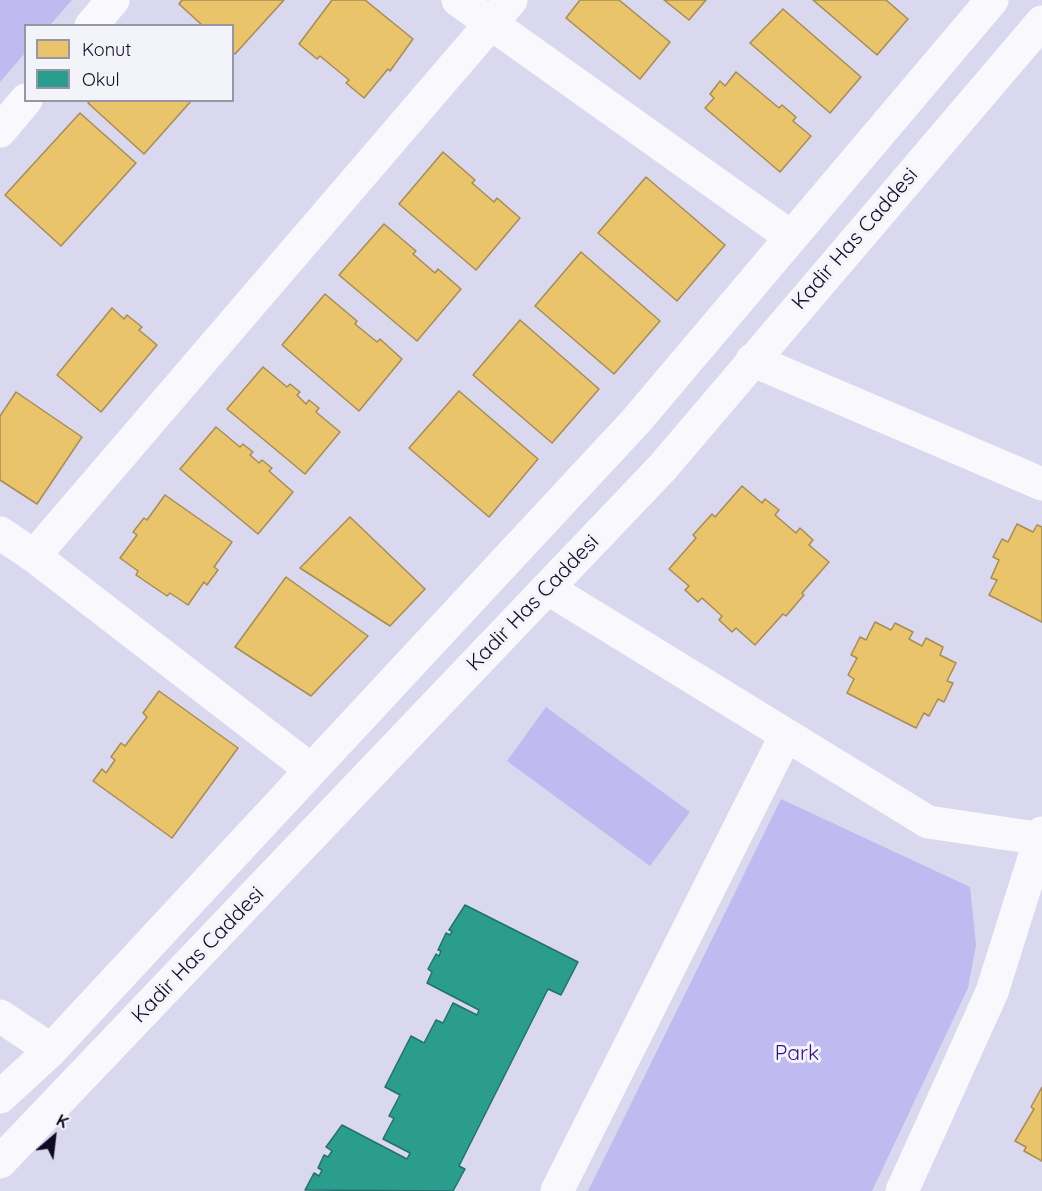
<!DOCTYPE html>
<style>
body{margin:0}
#map{position:relative;width:1042px;height:1191px;overflow:hidden;background:#d9d8ef;font-family:Quicksand,sans-serif}
canvas{display:block}
.legend{position:absolute;left:24px;top:24px;width:210px;height:78px;box-sizing:border-box;background:#f3f3fa;border:2px solid #9796a4;margin:0;padding:8px 10px;list-style:none;font-size:18px;color:#0e0a23}
.legend li{display:flex;align-items:center;gap:12px;height:30px}
.legend b{width:30px;border:2px solid #9796a4}
.north{position:absolute;left:24px;top:1107px;width:60px;height:60px;-webkit-text-stroke:4px #f3f3fa;paint-order:stroke;rotate:28deg;font-size:16px;font-weight:700;line-height:24px;text-align:center;color:#0e0a23}
.north::after{content:'';display:block;margin:auto;width:21px;height:27px;background:#0e0a23;clip-path:polygon(50% 0,100% 100%,50% 72%,0 100%)}
</style>
<div id="map">
<canvas width="1042" height="1191"></canvas>
<ul class="legend">
<li><b style="height:16px;background:#e9c46a"></b>Konut</li>
<li><b style="height:16px;background:#2a9d8f"></b>Okul</li>
</ul>
<div class="north">K</div>
</div>
<script>
const g = document.querySelector('canvas').getContext('2d');
g.lineJoin = 'round';
function paint(path, color) {
  g.fillStyle = color;
  g.fill(path, 'evenodd');
}
function toPath(rows) {
  const path = new Path2D();
  for (const r of rows) {
    path.moveTo(r[0], r[1]);
    for (let i = 2; i < r.length; i += 2) path.lineTo(r[i], r[i + 1]);
  }
  return path;
}
function stroke(path, color, width, dash) {
  g.strokeStyle = color;
  g.lineWidth = width;
  g.lineCap = dash ? 'butt' : 'round';
  g.setLineDash(dash || []);
  g.stroke(path);
}
function write(font, color, halo, rows, align = 'center') {
  g.font = font + ' Quicksand,sans-serif';
  g.lineWidth = 6;
  g.setLineDash([]);
  g.textBaseline = 'middle';
  g.strokeStyle = halo;
  g.fillStyle = color;
  for (const [text, x, y, turn = 0] of rows) {
    g.save();
    g.translate(x, y);
    g.rotate((+turn || 0) * Math.PI / 180);
    g.textAlign = isNaN(turn) ? turn : align;
    if (halo) g.strokeText(text, 0, 0);
    g.fillText(text, 0, 0);
    g.restore();
  }
}
paint(toPath([
 [0,0,72,0,50,25,26,26,25,53,0,82],
 [546,707,690,812,650,866,507,761],
 [781,799,970,887,976,945,968,988,872,1191,588,1191]
]), '#bfbaf0');
const homes = toPath([
 [182,0,284,0,235,54,232,52,232,26,203,26,179,4,182,0],
 [332,0,365,0,413,39,390,71,388,69,364,98,346,83,349,80,320,56,317,59,299,44,332,0],
 [580,0,619,0,670,42,640,79,566,18,580,0],
 [664,0,706,0,689,20,664,0],
 [813,0,886,0,908,19,877,55,813,0],
 [783,9,861,77,830,113,750,43,783,9],
 [736,72,779,108,782,105,796,117,793,121,811,136,780,172,705,108,714,98,710,94,720,81,725,86,736,72],
 [91,100,192,100,144,154,88,103,91,100],
 [80,113,136,163,61,246,5,195,80,113],
 [443,152,475,180,472,183,494,202,497,198,520,218,476,270,399,204,443,152],
 [646,177,725,245,677,301,598,233,646,177],
 [384,224,416,251,413,254,435,273,438,269,461,289,417,341,339,275,384,224],
 [581,252,660,321,614,374,535,306,581,252],
 [325,294,357,321,355,324,377,342,380,339,402,359,359,411,282,345,325,294],
 [112,308,124,319,127,315,142,327,139,330,157,345,101,412,57,375,112,308],
 [520,320,599,389,552,443,473,375,520,320],
 [263,367,287,387,290,384,300,392,297,395,306,404,309,400,319,408,316,412,340,432,305,474,227,409,263,367],
 [459,391,538,459,489,517,409,448,459,391],
 [16,392,82,437,37,504,0,480,0,416,16,392],
 [216,427,240,447,243,444,253,452,250,455,259,463,262,460,272,468,269,471,293,492,258,534,180,469,216,427],
 [742,486,762,503,765,499,779,510,775,515,796,533,800,528,813,540,809,545,829,562,802,593,804,595,786,616,783,614,755,645,736,628,732,632,719,620,722,616,702,598,698,602,685,590,689,586,669,569,696,538,693,535,712,514,715,517,742,486],
 [165,495,232,542,214,567,218,570,207,585,204,582,188,605,170,593,167,596,136,575,138,571,120,558,137,535,133,532,144,518,147,520,165,495],
 [350,517,425,589,390,626,300,568,350,517],
 [1017,524,1033,532,1037,525,1042,527,1042,622,989,595,997,580,991,578,999,560,993,557,1002,539,1008,542,1017,524],
 [286,577,368,636,311,696,235,647,286,577],
 [875,622,891,630,895,623,913,632,909,639,922,646,926,638,943,647,940,655,956,663,947,681,953,683,944,702,938,699,929,716,924,713,916,728,847,693,854,679,848,675,857,658,851,655,860,637,866,640,875,622],
 [159,691,238,748,172,838,93,781,102,769,106,773,115,760,111,757,121,743,125,746,147,717,143,713,159,691],
 [1042,1087,1042,1161,1024,1151,1026,1147,1015,1141,1034,1109,1031,1107,1042,1087]
]);
paint(homes, '#e9c46a');
stroke(homes, '#a78c55', 1.5);
const schools = toPath([
 [465,905,578,962,561,995,548,989,459,1166,465,1169,453,1191,305,1190,314,1173,319,1176,322,1170,318,1168,324,1155,328,1157,332,1151,326,1147,342,1125,407,1159,410,1153,383,1139,394,1118,389,1116,400,1095,385,1087,411,1036,424,1043,436,1020,443,1023,453,1003,477,1015,479,1010,427,983,432,972,428,969,436,954,439,956,441,951,438,950,446,933,450,935,452,931,449,930,465,905]
]);
paint(schools, '#2a9d8f');
stroke(schools, '#22716f', 1.5);
stroke(toPath([
 [458,0,791,237],
 [91,26,113,0],
 [0,131,26,100],
 [752,360,1042,484],
 [0,533,34,556,310,769],
 [34,556,511,0],
 [547,588,928,822,1042,839],
 [0,1016,51,1050],
 [0,1097,51,1050,636,421,992,0],
 [0,1162,662,468,1042,22],
 [557,1191,786,735],
 [902,1191,992,992,1042,833]
]), '#f9f9fd', 33);
write('21px', '#0e0a23', '#f3f3fa', [
 ["Kadir Has Caddesi",855,239,-49],
 ["Kadir Has Caddesi",533,603,-46],
 ["Kadir Has Caddesi",198,955,-46]
]);
write('21px', '#390e8b', '#f3f3fa', [
 ["Park",797,1054]
]);
</script>
